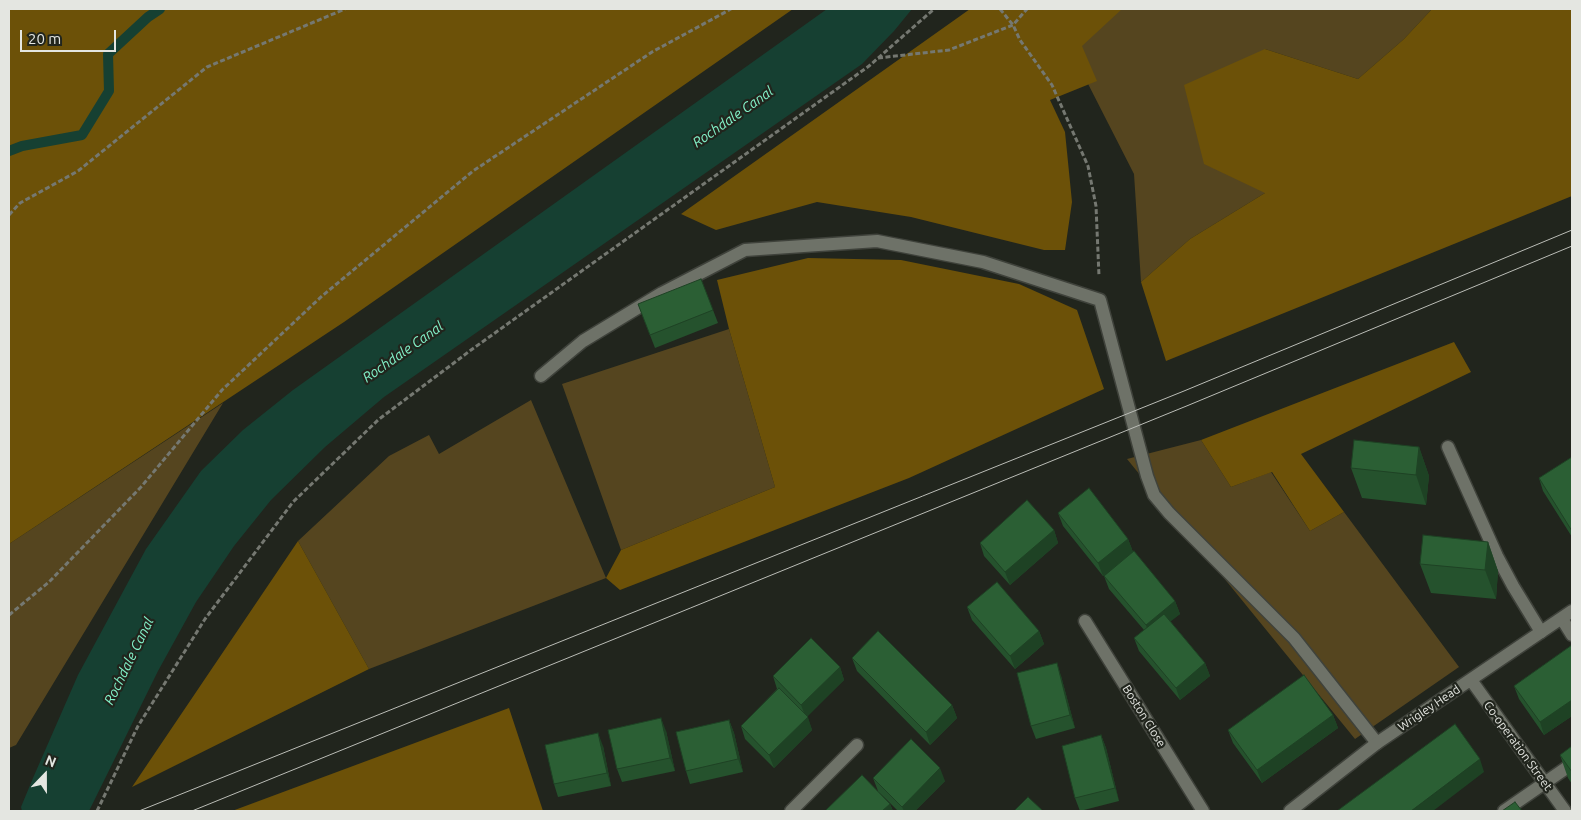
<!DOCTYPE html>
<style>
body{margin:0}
#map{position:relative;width:1581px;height:820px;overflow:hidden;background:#21251d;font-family:Ubuntu,sans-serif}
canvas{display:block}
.frame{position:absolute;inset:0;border:10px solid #e4e6e1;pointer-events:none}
.north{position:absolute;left:20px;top:750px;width:50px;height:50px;-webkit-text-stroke:4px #21251d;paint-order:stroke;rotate:22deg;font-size:14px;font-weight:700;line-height:20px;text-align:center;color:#e4e6e1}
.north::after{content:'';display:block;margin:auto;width:18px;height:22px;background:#e4e6e1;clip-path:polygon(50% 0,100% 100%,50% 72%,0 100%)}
.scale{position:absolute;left:20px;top:30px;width:96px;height:22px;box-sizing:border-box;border:2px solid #e4e6e1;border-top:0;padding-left:6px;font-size:15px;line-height:18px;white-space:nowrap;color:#e4e6e1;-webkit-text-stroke:4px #21251d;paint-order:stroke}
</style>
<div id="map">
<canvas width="1581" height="820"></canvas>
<div class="frame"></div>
<div class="north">N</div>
<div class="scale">20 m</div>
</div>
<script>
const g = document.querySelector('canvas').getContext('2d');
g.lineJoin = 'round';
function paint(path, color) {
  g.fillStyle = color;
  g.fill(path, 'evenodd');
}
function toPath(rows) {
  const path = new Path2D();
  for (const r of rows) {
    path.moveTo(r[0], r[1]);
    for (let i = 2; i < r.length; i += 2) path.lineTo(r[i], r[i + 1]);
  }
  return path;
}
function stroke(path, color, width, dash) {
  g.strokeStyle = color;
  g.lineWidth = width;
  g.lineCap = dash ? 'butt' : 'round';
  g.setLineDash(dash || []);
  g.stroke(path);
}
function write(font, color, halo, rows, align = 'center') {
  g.font = font + ' Ubuntu,sans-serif';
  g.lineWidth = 4.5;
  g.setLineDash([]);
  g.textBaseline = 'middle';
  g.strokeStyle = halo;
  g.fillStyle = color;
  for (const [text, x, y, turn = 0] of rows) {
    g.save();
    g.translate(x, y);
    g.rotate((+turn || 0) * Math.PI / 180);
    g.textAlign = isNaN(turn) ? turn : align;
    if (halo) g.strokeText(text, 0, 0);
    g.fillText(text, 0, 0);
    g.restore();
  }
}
paint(toPath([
 [1065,9,1432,9,1404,39,1358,79,1265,49,1265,193,1190,239,1141,282,1134,174,1057,23],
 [729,329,775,487,621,550,562,384],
 [531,400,606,578,369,669,298,541,389,456,429,435,439,454],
 [223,403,16,745,9,748,9,544],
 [1201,440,1231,487,1271,472,1310,531,1344,512,1459,667,1355,739,1127,459]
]), '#55451f');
paint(toPath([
 [9,9,793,9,344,322,9,544],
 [970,9,1122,9,1082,46,1097,81,1050,100,1065,132,1072,202,1065,250,1044,250,911,217,817,202,716,230,681,214],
 [1432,9,1572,9,1572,196,1166,361,1141,282,1190,239,1265,193,1204,164,1184,85,1265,49,1358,79,1404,39],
 [808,258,901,260,1019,284,1077,310,1104,389,909,478,620,590,606,578,621,550,775,487,729,329,717,280],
 [1454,342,1471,372,1301,454,1344,512,1310,531,1272,472,1231,487,1201,440],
 [298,541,369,669,132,787],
 [509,708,543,811,232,811]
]), '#6c5108');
paint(toPath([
 [827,9,912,9,894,31,862,64,384,397,325,447,271,500,234,546,196,602,158,671,89,811,22,811,21,807,33,778,78,675,146,549,201,471,243,430,293,390]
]), '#164032');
stroke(toPath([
 [9,151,22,146,82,135,109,91,108,54,148,17,160,9]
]), '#164032', 10);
const lane = toPath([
 [541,376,583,341,662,293,745,250,877,241,983,262,1100,300,1147,476,1154,495,1169,513,1294,638,1377,743],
 [1448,447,1497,556,1513,586,1541,632],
 [1562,619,1572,635],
 [1504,811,1572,764]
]);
const street = toPath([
 [1085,621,1203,811],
 [1471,680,1565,811],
 [791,811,857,745],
 [1290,811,1377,743,1572,611]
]);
stroke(lane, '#3f423b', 15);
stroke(street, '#3f423b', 15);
stroke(toPath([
 [1000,9,1013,25,1020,40,1052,85,1088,166,1096,206,1099,276],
 [878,58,949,50,1013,25,1027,9],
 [9,215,20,203,78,171,207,67,345,9],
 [9,615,49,582,141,487,222,390,322,296,473,171,652,52,731,9],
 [97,811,138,726,205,619,293,502,378,420,471,350,869,66,934,9]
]), '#757871', 3, [5, 2.5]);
stroke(lane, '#6e7268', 12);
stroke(street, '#6e7268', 12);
stroke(toPath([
 [139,811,1184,391,1572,230],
 [192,811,1189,405,1572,246]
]), '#bbbdb7', 1);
paint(toPath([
 [638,304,713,310,718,323,655,348],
 [1419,447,1429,476,1426,505,1362,498,1351,468],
 [1572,457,1572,537,1543,491,1539,478],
 [1058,513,1128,539,1133,552,1175,601,1180,614,1170,621,1205,663,1210,676,1180,700,1139,651,1134,638,1144,630,1109,589,1104,576,1124,560,1103,576,1063,526],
 [1054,530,1058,543,1010,585,984,556,980,543],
 [1488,542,1498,571,1496,599,1431,593,1420,564],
 [967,607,1039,631,1044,644,1015,669,972,620],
 [1572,645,1572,716,1544,735,1519,699,1514,686],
 [852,658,952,705,957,718,930,745,857,671],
 [840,667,844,680,807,716,812,730,774,768,745,739,741,726,777,689,773,676],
 [1061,676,1075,728,1036,739,1031,726],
 [1333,715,1338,728,1262,783,1233,743,1228,730],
 [729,720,734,733,743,772,690,784,686,771],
 [666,731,675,771,622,782,617,769],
 [1101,735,1106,748,1119,801,1080,811,1075,798],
 [603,746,611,786,558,797,554,784],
 [1572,746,1572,784,1568,778,1560,755],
 [873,778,945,781,915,811,898,811,879,792,890,804,893,811,825,811,878,791]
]), '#25522d');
paint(toPath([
 [1419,447,1429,476,1426,505,1416,475],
 [1054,530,1058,543,1010,585,1005,572],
 [1128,539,1133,552,1103,576,1098,563],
 [1488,542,1498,571,1496,599,1485,570],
 [1175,601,1180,614,1150,638,1146,625],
 [1039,631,1044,644,1015,669,1010,656],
 [1057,663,1061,676,1075,728,1070,715],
 [1205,663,1210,676,1180,700,1176,688],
 [840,667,844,680,806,718,801,705],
 [1572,700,1572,716,1544,735,1540,722],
 [952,705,957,718,930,745,926,732],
 [1333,715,1338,728,1262,783,1257,770],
 [808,717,812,730,774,768,769,755],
 [661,718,666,731,675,771,670,758],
 [729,720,734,733,743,772,738,759],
 [598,733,603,746,611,786,607,773],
 [1101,735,1106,748,1119,801,1115,788],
 [1480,759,1484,772,1433,811,1411,811],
 [940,768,945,781,915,811,904,811,902,807],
 [890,804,893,811,882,811]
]), '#1e4224');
const building = toPath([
 [701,279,713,310,650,335,638,304,701,279],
 [1354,440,1419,447,1416,475,1351,468,1354,440],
 [1572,457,1572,531,1539,478,1572,457],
 [1089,488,1128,539,1098,563,1058,513,1089,488],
 [1027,500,1054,530,1005,572,980,543,1027,500],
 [1423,535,1488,542,1485,570,1420,564,1423,535],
 [1134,551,1175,601,1146,625,1104,576,1134,551],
 [997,582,1039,631,1010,656,967,607,997,582],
 [1164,614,1205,663,1176,688,1134,638,1164,614],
 [878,631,952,705,926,732,852,658,878,631],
 [811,638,840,667,801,705,773,676,811,638],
 [1572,645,1572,700,1540,722,1514,686,1572,645],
 [1057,663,1070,715,1031,726,1017,673,1057,663],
 [1304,675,1333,715,1257,770,1228,730,1304,675],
 [779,688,808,717,769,755,741,726,779,688],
 [661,718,670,758,617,769,608,730,661,718],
 [729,720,738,759,686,771,676,732,729,720],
 [1455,724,1480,759,1411,811,1337,811,1455,724],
 [598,733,607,773,554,784,545,745,598,733],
 [1101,735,1115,788,1075,798,1062,746,1101,735],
 [911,739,940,768,902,807,873,778,911,739],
 [1572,746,1572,772,1560,755,1572,746],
 [862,775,890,804,882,811,825,811,862,775],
 [1028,797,1043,811,1014,811,1028,797],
 [1515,802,1522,811,1502,811,1515,802]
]);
paint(building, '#2b5f34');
stroke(building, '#1e4224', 1);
write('12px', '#e4e6e1', '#21251d', [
 ["Wrigley Head",1429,708,-34],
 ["Boston Close",1144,716,58],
 ["Co-operation Street",1518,746,54]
]);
write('italic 14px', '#83f3ca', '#21251d', [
 ["Rochdale Canal",733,117,-35],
 ["Rochdale Canal",403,352,-35],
 ["Rochdale Canal",129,661,-64]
]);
</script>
